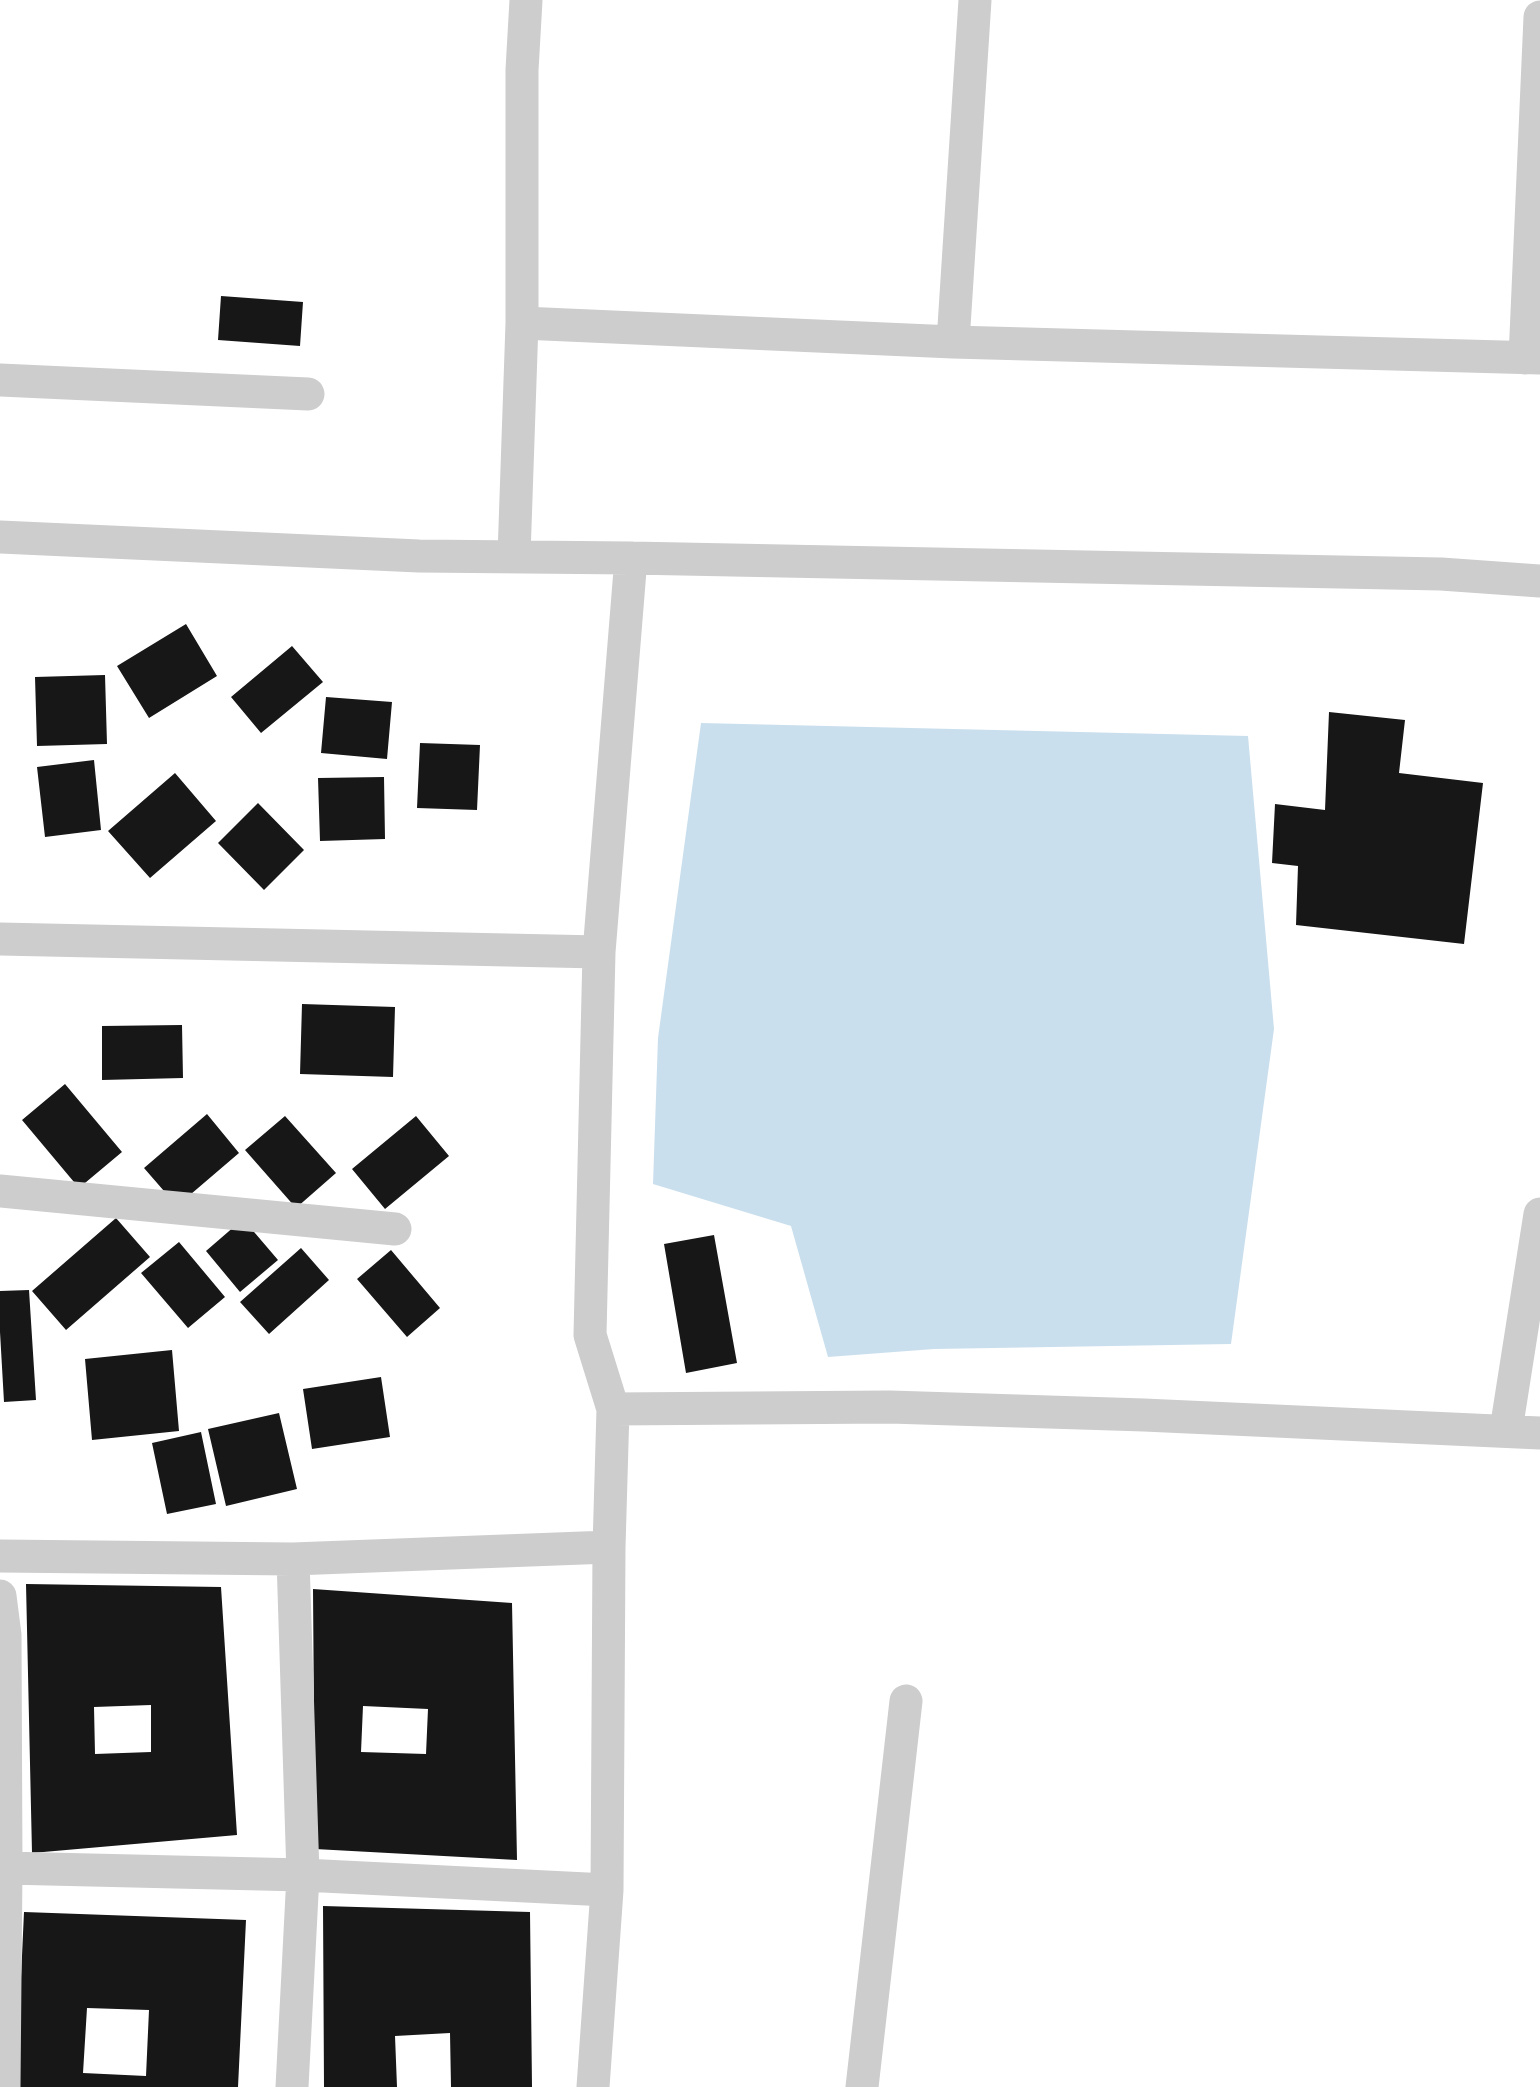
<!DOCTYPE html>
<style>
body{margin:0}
canvas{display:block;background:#fff}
</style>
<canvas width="1540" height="2087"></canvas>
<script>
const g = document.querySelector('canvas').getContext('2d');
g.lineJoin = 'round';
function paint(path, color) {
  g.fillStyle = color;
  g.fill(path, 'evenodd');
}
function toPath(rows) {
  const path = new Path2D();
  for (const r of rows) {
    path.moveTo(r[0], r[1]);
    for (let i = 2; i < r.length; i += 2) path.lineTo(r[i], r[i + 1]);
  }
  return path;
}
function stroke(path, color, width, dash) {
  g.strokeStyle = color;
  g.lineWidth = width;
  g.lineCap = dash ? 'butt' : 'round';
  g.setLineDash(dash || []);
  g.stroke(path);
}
paint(toPath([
 [701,723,1248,736,1274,1029,1231,1344,934,1349,828,1357,791,1226,653,1184,658,1038]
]), '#cadfed');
paint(toPath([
 [221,296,303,302,300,346,218,340],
 [186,624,217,676,149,718,117,666],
 [292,646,323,682,261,733,231,697],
 [105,675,107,744,37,746,35,677],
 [326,697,392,702,387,759,321,753],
 [1329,712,1405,720,1399,773,1483,783,1464,944,1296,925,1298,866,1272,863,1275,804,1325,810],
 [420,743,480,745,477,810,417,808],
 [94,760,101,830,45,837,37,767],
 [175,773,216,821,150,878,108,831],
 [384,777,385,839,320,841,318,778],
 [258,803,304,850,264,890,218,843],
 [302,1004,395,1007,393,1077,300,1074],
 [182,1025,183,1078,102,1080,102,1026],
 [65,1084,122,1152,79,1188,22,1120],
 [207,1114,239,1153,177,1206,144,1168],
 [285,1116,336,1173,296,1208,245,1150],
 [416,1116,449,1156,385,1209,352,1169],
 [116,1218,150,1257,66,1330,32,1291],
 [243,1219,278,1260,240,1292,206,1251],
 [714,1235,737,1363,686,1373,664,1244],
 [179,1242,225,1297,188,1328,141,1273],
 [301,1248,329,1280,269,1334,240,1302],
 [391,1250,440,1308,407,1337,357,1279],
 [29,1290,36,1400,4,1402,0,1332,0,1291],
 [172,1350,179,1431,92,1440,85,1359],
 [381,1377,390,1437,312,1449,303,1389],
 [279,1413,297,1489,226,1506,208,1429],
 [201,1432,216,1504,167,1514,152,1443],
 [26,1584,221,1587,237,1835,32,1853],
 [151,1705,151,1752,95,1754,94,1707],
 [313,1589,512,1603,517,1860,315,1849],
 [363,1706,428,1709,426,1754,361,1752],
 [323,1906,530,1912,532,2087,451,2087,450,2033,395,2036,397,2087,324,2087],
 [24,1912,246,1920,238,2087,16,2087],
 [87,2008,149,2010,146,2076,83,2073]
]), '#171717');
stroke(toPath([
 [522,323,953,342,1540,358],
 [953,342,975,0],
 [1525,358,1540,17],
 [0,380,308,394],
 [0,537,419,556,631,558,1441,574,1540,581],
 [514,556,522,323,522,70,526,0],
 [0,939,599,952],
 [0,1191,395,1229],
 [613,1409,890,1407,1144,1415,1540,1433],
 [1506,1430,1540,1214],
 [0,1556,293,1559,609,1547],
 [0,1596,5,1635,6,1868,4,2087],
 [6,1868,303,1875,607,1890],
 [292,2087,303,1875,293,1559],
 [593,2087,607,1890,609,1547,613,1409,590,1335,599,952,631,558],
 [862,2087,906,1701]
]), '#cdcdcd', 33);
</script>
